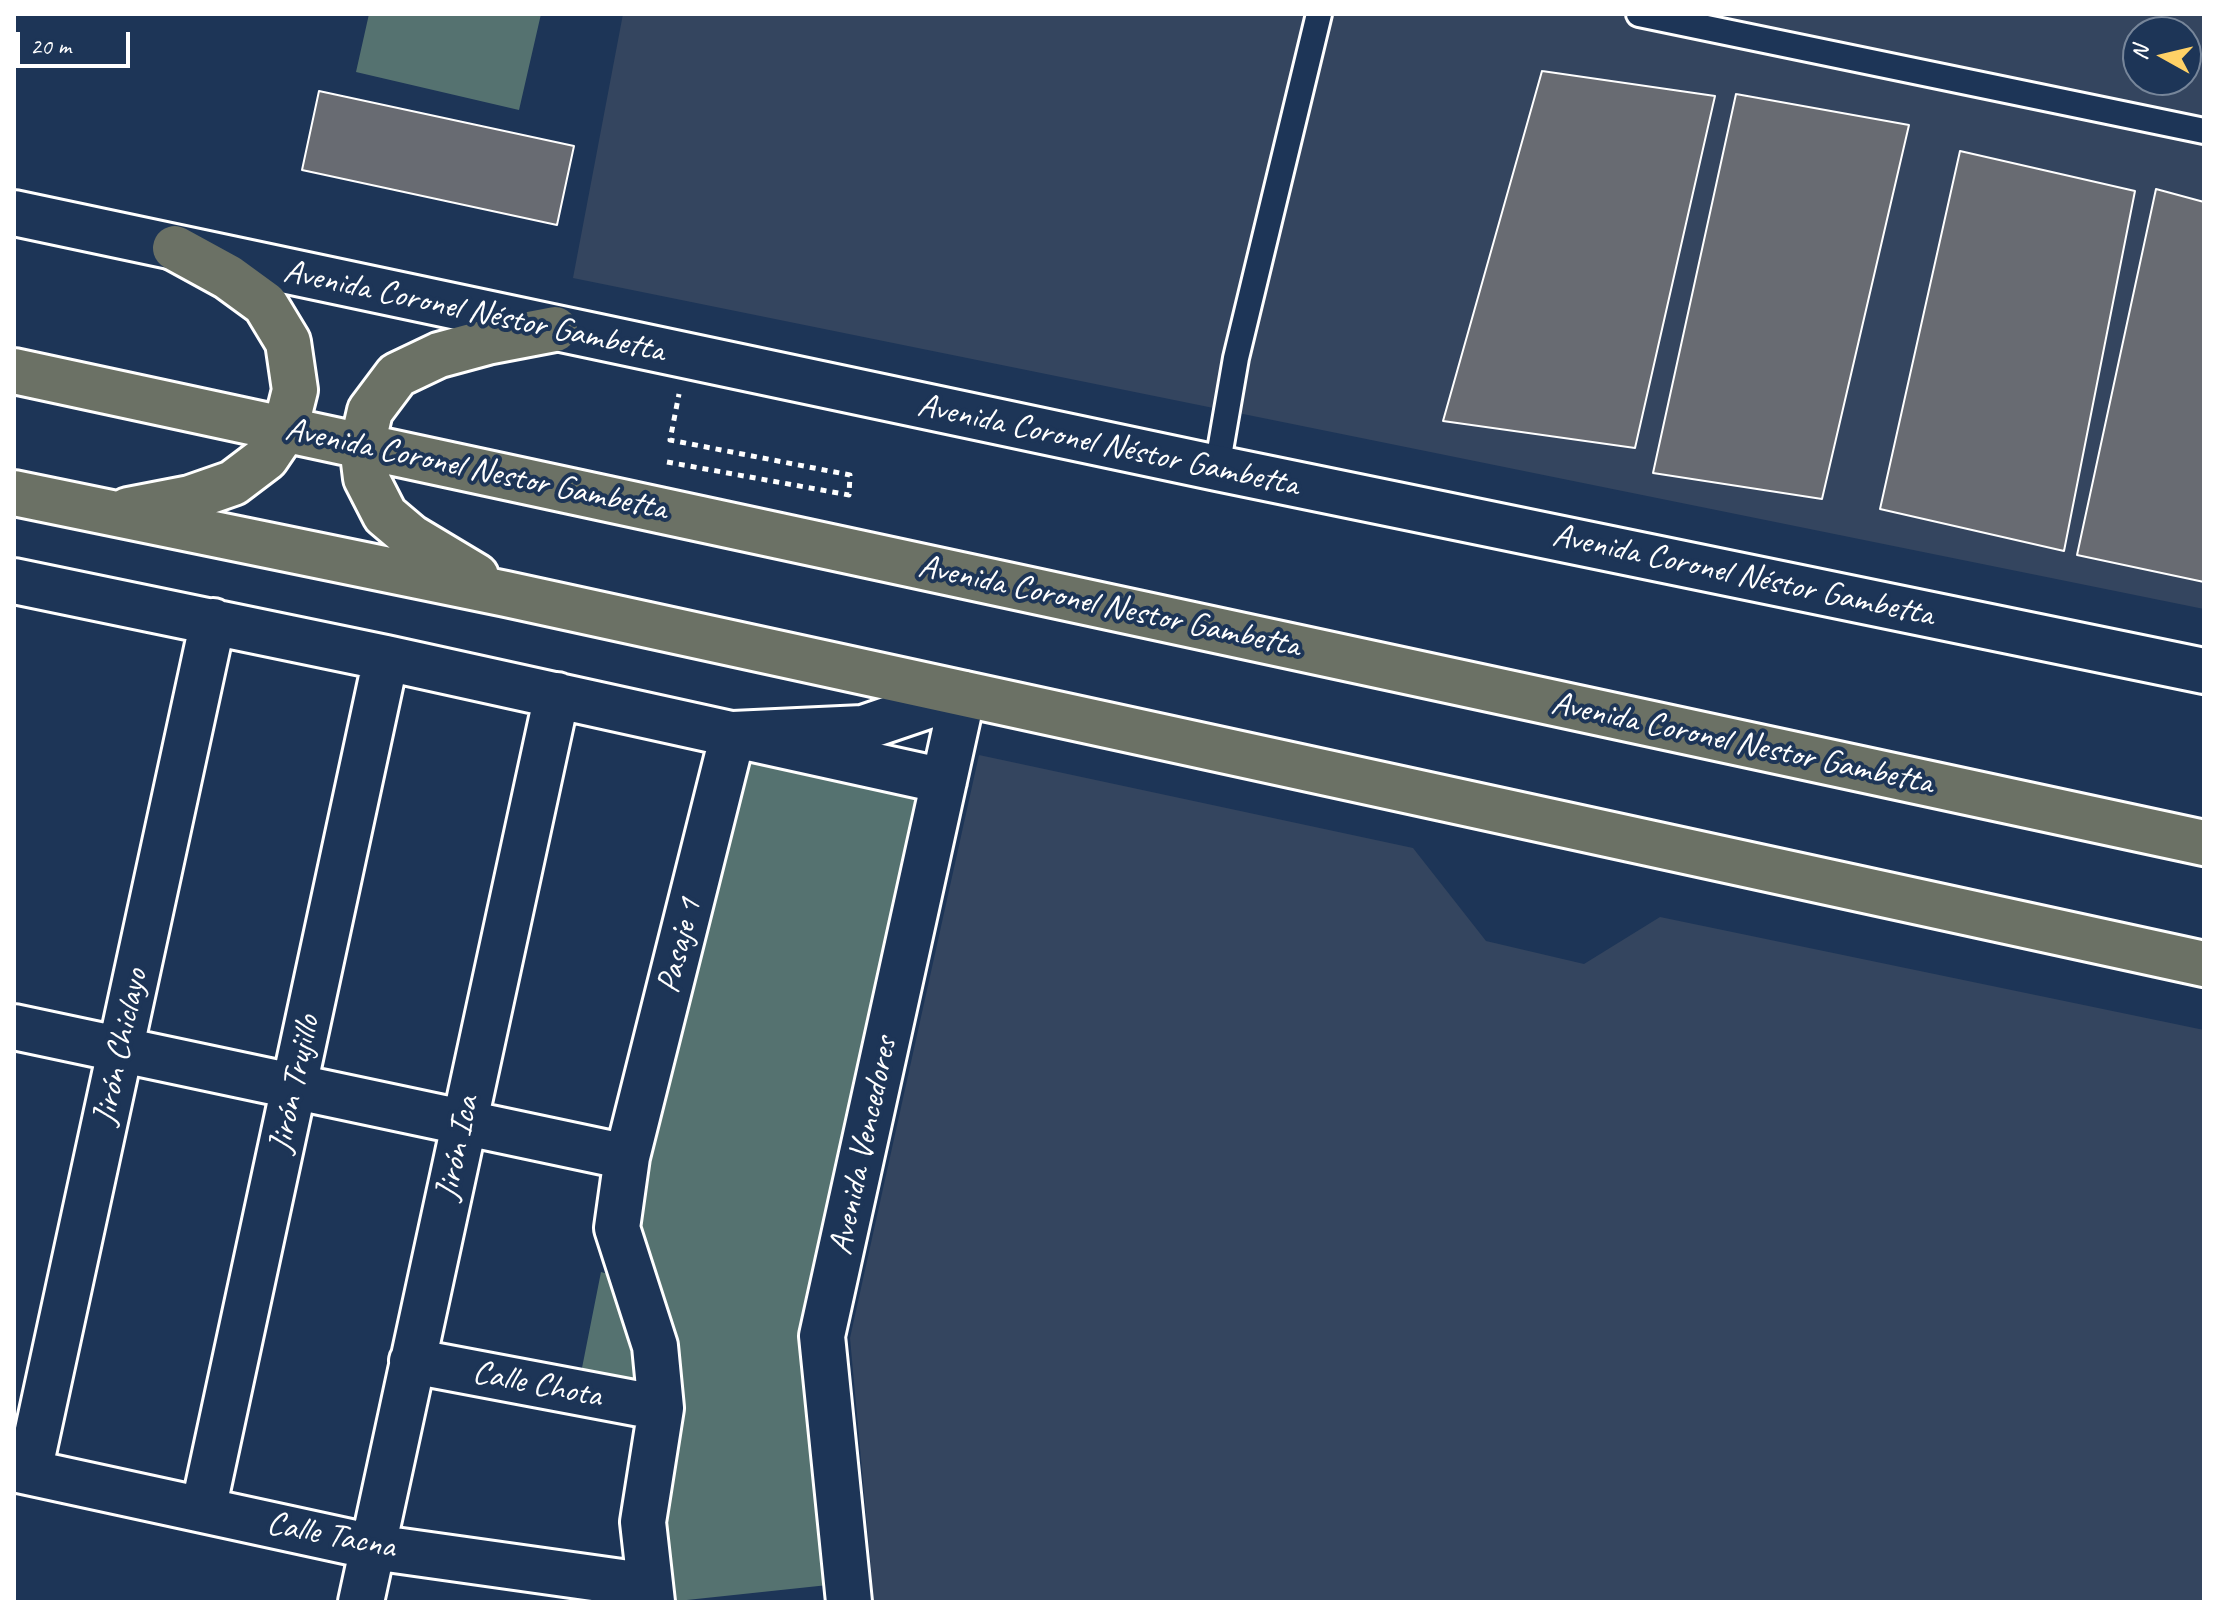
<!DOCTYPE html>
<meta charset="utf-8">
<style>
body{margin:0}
#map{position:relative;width:2218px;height:1616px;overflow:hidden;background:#1d3557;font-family:Caveat,sans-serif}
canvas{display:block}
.frame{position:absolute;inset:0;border:16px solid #fff;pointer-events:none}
.north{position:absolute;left:2122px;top:16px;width:80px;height:80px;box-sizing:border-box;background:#1d3557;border:2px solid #77869a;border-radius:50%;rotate:278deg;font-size:22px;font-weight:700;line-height:32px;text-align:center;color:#fff}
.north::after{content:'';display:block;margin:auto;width:28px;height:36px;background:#ffd166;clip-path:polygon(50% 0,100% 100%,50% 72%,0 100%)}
.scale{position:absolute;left:16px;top:32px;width:114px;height:36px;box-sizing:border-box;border:4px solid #fff;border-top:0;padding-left:10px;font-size:24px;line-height:28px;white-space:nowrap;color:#fff;-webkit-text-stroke:6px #1d3557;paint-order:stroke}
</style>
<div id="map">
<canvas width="2218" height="1616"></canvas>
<div class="frame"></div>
<div class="north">N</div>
<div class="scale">20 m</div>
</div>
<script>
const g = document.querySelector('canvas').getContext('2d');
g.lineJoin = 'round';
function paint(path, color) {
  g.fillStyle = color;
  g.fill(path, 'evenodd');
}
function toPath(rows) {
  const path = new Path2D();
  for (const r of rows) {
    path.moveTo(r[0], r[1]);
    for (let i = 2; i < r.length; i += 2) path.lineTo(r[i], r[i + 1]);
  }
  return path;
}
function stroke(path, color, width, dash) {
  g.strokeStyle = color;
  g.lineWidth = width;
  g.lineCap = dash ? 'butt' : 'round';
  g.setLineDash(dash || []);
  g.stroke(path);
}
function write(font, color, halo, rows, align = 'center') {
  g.font = font + ' Caveat,sans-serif';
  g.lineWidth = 8;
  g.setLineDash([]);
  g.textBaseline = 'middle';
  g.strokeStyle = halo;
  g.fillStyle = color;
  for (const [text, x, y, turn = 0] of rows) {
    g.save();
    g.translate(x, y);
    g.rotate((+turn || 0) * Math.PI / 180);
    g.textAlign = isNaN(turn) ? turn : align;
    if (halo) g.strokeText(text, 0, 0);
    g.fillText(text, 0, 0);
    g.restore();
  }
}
paint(toPath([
 [623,14,2204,14,2204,609,573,278],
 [2138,32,2186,32,2186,80,2138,80],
 [979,755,1413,848,1486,941,1584,964,1660,917,2204,1030,2204,1602,874,1602,850,1338]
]), '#34455f');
paint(toPath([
 [369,14,541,14,519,110,356,72],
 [741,751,919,782,808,1334,828,1585,668,1602,633,1232],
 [601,1272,608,1274,641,1386,581,1373]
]), '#557270');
const building = toPath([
 [1542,71,1715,96,1635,448,1443,421,1542,71],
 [319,91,574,146,557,225,302,170,319,91],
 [1736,94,1909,125,1822,499,1653,473,1736,94],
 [1960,151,2135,191,2064,551,1880,509,1960,151],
 [2156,189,2204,202,2204,582,2077,555,2156,189]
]);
paint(building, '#686b72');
stroke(building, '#fff', 2);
const service = toPath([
 [1639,14,2204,131],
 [1217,468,1236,358,1319,14]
]);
const minor = toPath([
 [14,581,386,658,944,781],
 [14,1027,627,1157],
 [412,1361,661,1408],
 [14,1469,373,1547,650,1586],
 [29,1472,213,621],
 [203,1510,386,658],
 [361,1602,557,695],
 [652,1602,643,1522,661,1408,655,1346,617,1228,627,1157,733,734,863,728,963,694],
 [849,1602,822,1336,963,694]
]);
const tertiary = toPath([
 [14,213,1217,468,2204,671]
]);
const trunk = toPath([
 [14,371,2204,843],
 [14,493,506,594,2204,964],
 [128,510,190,498,233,483,266,458,285,430,295,390,288,342,265,304,228,277,175,248],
 [476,576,411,537,385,515,366,478,362,446,370,411,397,375,439,355,487,342,555,329]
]);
stroke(service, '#fff', 30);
stroke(minor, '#fff', 50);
stroke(tertiary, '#fff', 50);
stroke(trunk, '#fff', 50);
stroke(toPath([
 [667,462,849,495,850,475,670,440,679,394]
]), '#fff', 5, [6, 6]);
stroke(service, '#1d3557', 24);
stroke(minor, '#1d3557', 44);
stroke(tertiary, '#1d3557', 44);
stroke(trunk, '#6b7165', 44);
write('34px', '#fff', '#1d3557', [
 ["Avenida Coronel Néstor Gambetta",474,312,12],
 ["Avenida Coronel Néstor Gambetta",1108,446,12],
 ["Avenida Coronel Nestor Gambetta",476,470,12],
 ["Avenida Coronel Néstor Gambetta",1743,576,12],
 ["Avenida Coronel Nestor Gambetta",1109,607,12],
 ["Avenida Coronel Nestor Gambetta",1742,744,12],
 ["Pasaje 1",680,946,-76],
 ["Jirón Chiclayo",121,1047,-78],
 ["Jirón Trujillo",295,1084,-78],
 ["Avenida Vencedores",864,1146,-78],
 ["Jirón Ica",458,1148,-78],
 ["Calle Chota",537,1385,11],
 ["Calle Tacna",331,1536,11]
]);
</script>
